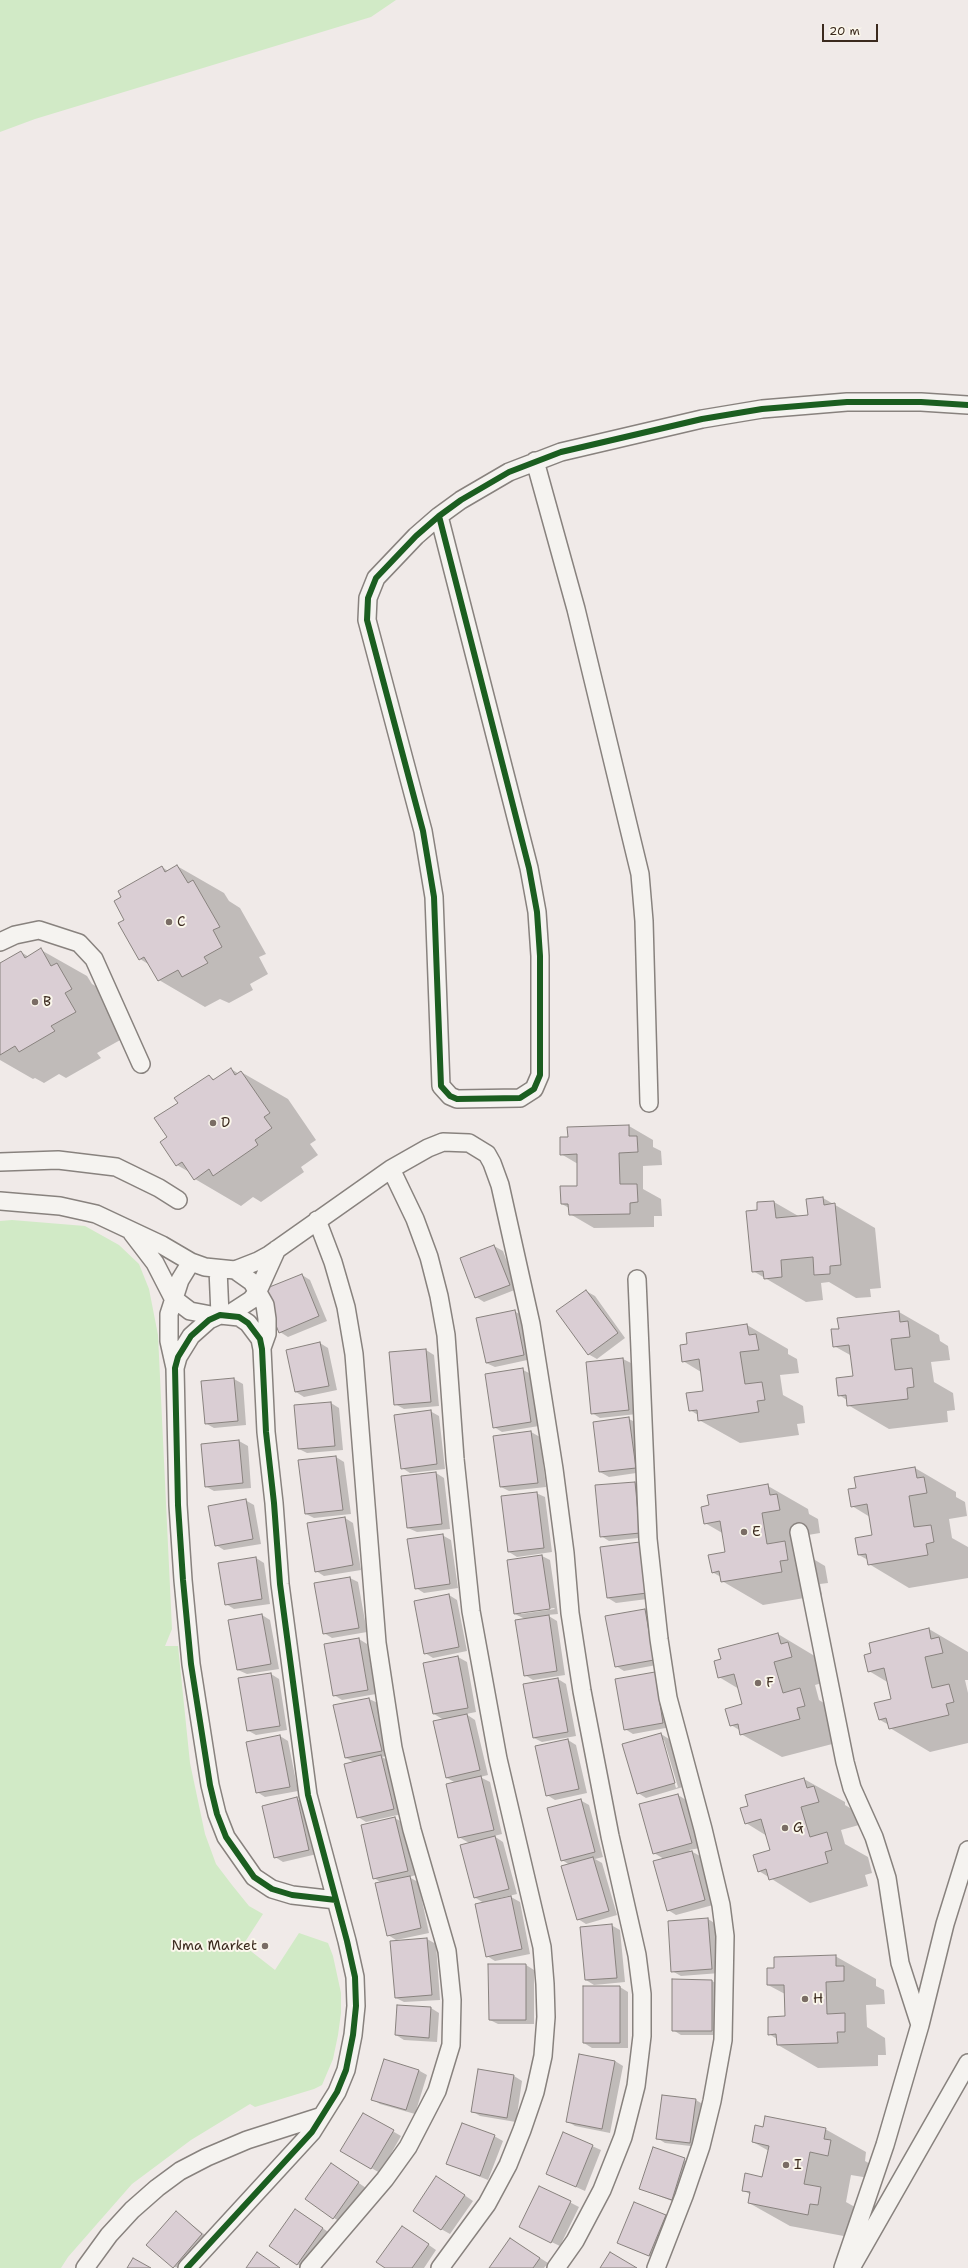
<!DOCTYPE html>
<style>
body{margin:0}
#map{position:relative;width:968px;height:2268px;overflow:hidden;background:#f0eae8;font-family:"Shantell Sans",sans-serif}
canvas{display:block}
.scale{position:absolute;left:822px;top:24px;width:56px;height:18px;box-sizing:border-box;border:2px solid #3b2a1e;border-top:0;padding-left:5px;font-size:12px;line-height:14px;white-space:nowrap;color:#3b2a1e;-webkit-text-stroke:3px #fbf7ec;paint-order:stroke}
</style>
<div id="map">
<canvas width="968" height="2268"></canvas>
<div class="scale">20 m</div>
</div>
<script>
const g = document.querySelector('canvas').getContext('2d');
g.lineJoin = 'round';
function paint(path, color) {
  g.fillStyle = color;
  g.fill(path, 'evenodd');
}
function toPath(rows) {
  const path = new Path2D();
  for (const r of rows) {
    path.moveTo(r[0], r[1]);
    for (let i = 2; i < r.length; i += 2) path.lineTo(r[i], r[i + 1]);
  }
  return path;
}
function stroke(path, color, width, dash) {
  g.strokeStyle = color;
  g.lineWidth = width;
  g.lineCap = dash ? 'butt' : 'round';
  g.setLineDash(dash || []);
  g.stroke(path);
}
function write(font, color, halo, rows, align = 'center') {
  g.font = font + ' "Shantell Sans",sans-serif';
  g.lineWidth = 4;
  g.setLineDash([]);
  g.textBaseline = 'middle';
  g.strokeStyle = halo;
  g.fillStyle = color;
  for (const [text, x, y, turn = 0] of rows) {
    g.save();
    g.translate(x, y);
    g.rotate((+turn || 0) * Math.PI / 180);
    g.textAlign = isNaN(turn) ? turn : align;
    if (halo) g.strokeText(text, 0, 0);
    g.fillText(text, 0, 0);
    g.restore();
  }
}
paint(toPath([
 [0,0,396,0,371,17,35,119,0,132],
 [12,1220,85,1226,119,1245,139,1264,149,1289,158,1335,172,1629,165,1646,178,1646,190,1763,205,1834,216,1864,232,1885,249,1906,263,1914,243,1945,275,1970,299,1933,328,1943,333,1956,341,1993,341,2013,338,2035,333,2059,322,2085,314,2089,255,2107,250,2104,191,2140,132,2184,68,2257,61,2268,0,2268,0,1221]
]), '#d1eac6');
paint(toPath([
 [177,866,224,893,229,901,240,908,266,954,259,957,268,974,250,984,253,990,229,1003,220,999,205,1007,159,980,150,965,140,959,126,920,162,867,168,871],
 [41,950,87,976,92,984,104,991,118,1015,111,1019,122,1039,97,1053,101,1058,66,1078,59,1074,44,1083,35,1078,33,1079,0,1060,0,964,21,952,29,957],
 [231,1069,239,1074,241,1072,288,1099,316,1140,310,1144,318,1155,301,1167,304,1172,261,1202,253,1197,241,1206,195,1179,191,1173,177,1165,161,1142,168,1137,179,1103,209,1076,215,1080],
 [629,1126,653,1140,653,1147,661,1151,662,1165,643,1166,643,1189,661,1199,662,1216,654,1216,654,1227,594,1228,570,1214,569,1208,562,1204,579,1187,578,1164,561,1154],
 [823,1198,875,1228,881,1288,870,1289,871,1297,856,1298,829,1282,821,1283,823,1300,806,1302,753,1271,758,1203,774,1202,800,1217,809,1216],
 [494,1246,503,1251,517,1289,484,1302,476,1297],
 [302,1275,310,1280,327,1321,288,1337,280,1332],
 [586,1291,595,1296,625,1338,597,1359,588,1354],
 [514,1311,523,1316,532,1359,495,1367,486,1363],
 [899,1312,939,1335,940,1341,948,1346,950,1360,931,1362,934,1382,953,1393,955,1410,947,1411,948,1422,889,1429,848,1405,847,1400,839,1395,854,1377,852,1356,834,1346,840,1330],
 [747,1325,788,1349,788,1354,797,1359,799,1373,780,1375,783,1395,803,1406,805,1423,797,1424,799,1435,740,1443,699,1420,698,1415,690,1410,704,1392,701,1372,683,1361,689,1344],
 [320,1343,328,1348,337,1390,304,1397,296,1392],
 [426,1350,434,1355,439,1406,404,1409,395,1404],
 [623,1359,631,1363,637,1414,600,1418,592,1413],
 [523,1370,531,1374,539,1426,502,1432,494,1427],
 [234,1379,243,1384,246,1425,214,1428,205,1423,202,1382],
 [331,1403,339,1408,343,1450,307,1453,299,1449],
 [430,1411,439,1416,445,1469,410,1473,402,1468],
 [629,1419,637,1423,643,1472,609,1477,600,1472],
 [531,1432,540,1437,546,1487,509,1491,501,1487,494,1437],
 [239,1441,248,1446,251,1488,214,1491,205,1486,202,1445],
 [336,1457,344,1462,351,1514,314,1518,306,1514],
 [915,1468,956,1492,956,1497,965,1502,967,1516,949,1519,952,1538,968,1547,968,1578,909,1588,869,1564,868,1560,859,1555,874,1536,870,1517,852,1506],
 [436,1473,444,1478,450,1529,417,1532,408,1528],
 [635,1483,643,1488,648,1537,609,1541,601,1536],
 [768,1486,808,1509,809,1514,818,1519,820,1533,802,1536,805,1554,825,1566,828,1583,820,1584,822,1595,763,1605,722,1581,721,1577,712,1572,727,1553,724,1534,705,1523],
 [536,1493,545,1497,552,1552,517,1557,509,1552],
 [245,1500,254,1505,261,1544,224,1550,216,1545],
 [345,1518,353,1523,361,1570,324,1576,316,1571],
 [442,1535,451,1540,458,1588,424,1593,416,1588],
 [601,1548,655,1598,616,1603,608,1598],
 [542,1556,550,1560,558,1614,547,1615,557,1621,565,1675,533,1680,525,1675,525,1619,515,1614],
 [554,1608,555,1609,521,1614,521,1612],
 [256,1558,264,1563,270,1604,234,1609,226,1604],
 [350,1578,358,1582,367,1632,332,1638,324,1633],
 [449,1595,457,1600,467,1651,433,1658,425,1653],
 [645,1610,653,1615,662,1664,624,1671,616,1666],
 [262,1615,270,1620,279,1669,247,1674,238,1670],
 [929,1629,968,1652,968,1680,965,1680,968,1693,968,1743,930,1752,890,1728,889,1725,880,1720,893,1700,889,1683,869,1671],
 [778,1634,818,1658,833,1680,815,1685,819,1700,840,1713,840,1742,782,1757,741,1734,741,1731,731,1725,743,1705,739,1689,719,1677],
 [359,1639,367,1644,376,1694,342,1700,334,1695],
 [458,1657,467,1662,476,1712,466,1714,475,1720,488,1775,480,1777,490,1782,502,1834,494,1836,503,1842,517,1894,496,1899,497,1900,511,1897,520,1902,530,1954,495,1961,487,1956,484,1903,474,1897,469,1843,459,1837,456,1783,447,1778,444,1720,434,1714,424,1663],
 [655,1673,663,1678,671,1727,633,1734,625,1729],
 [271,1674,279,1679,287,1730,256,1735,247,1730],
 [558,1679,566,1684,576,1736,542,1742,534,1738],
 [369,1699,378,1703,390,1755,382,1757,389,1761,402,1814,366,1822,358,1817,354,1762,346,1758,334,1706],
 [661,1734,669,1739,683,1787,646,1798,638,1793],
 [662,1740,664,1740,678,1787,676,1788],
 [280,1736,288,1741,298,1791,265,1797,257,1792],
 [568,1740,576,1745,587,1793,555,1800,547,1795],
 [804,1779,845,1802,845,1805,855,1811,859,1825,841,1830,845,1844,868,1857,872,1873,865,1875,868,1886,810,1903,759,1871,771,1851,767,1836,746,1823,749,1806],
 [678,1795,686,1800,700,1848,689,1850,700,1856,713,1905,676,1915,668,1910,664,1859,654,1853],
 [297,1799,305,1803,317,1854,283,1862,275,1857],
 [580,1800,589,1805,603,1857,595,1859,602,1863,617,1915,586,1924,578,1919,570,1865,562,1860],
 [395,1818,403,1823,416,1875,409,1877,418,1882,429,1933,396,1940,388,1935,382,1883,374,1878],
 [708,1919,716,1924,720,1973,681,1976,672,1971],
 [611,1925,620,1930,625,1982,594,1985,586,1980],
 [427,1939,436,1944,440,2000,404,2002,396,1998,391,1942],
 [835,1956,876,1979,876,1986,884,1990,885,2004,866,2005,867,2027,885,2038,886,2055,878,2055,878,2066,818,2068,778,2045,777,2039,769,2034,786,2017,785,1994,768,1985,775,1969],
 [526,1965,534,1970,534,2024,498,2024,490,2020],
 [673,1980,712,1981,720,1985,720,2035,681,2035,673,2030],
 [620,1987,628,1992,628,2048,592,2048,584,2043],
 [431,2008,439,2013,437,2042,404,2040,396,2035],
 [580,2055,615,2061,623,2066,610,2133,575,2126,567,2121],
 [418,2070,427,2075,415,2114,380,2104,372,2099],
 [479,2070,514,2076,522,2081,516,2122,480,2116,472,2111],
 [696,2100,704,2105,699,2147,665,2143,657,2138],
 [363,2114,401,2136,380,2173,342,2151],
 [825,2129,866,2152,865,2161,872,2165,869,2178,851,2175,846,2202,862,2211,849,2237,790,2226,749,2203,751,2195,743,2190,763,2178,769,2151,753,2142],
 [563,2133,601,2150,585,2191,547,2174],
 [494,2136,503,2141,488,2180,448,2164],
 [653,2149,693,2164,680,2204,640,2189],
 [331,2164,366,2188,342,2223,334,2218],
 [445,2182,473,2201,450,2234,441,2229],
 [540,2187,579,2207,560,2246,528,2231],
 [176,2212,210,2239,185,2268,173,2267],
 [304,2215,331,2234,305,2268,297,2264],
 [665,2216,673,2221,657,2260,618,2242],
 [410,2232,436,2250,424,2268,387,2268],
 [518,2244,548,2263,544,2268,490,2268]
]), '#0003');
const building = toPath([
 [177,865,188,883,193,880,220,927,213,930,222,947,204,957,208,963,182,977,178,970,158,981,144,957,139,960,118,923,124,920,114,901,121,897,118,891,162,866,165,872,177,865],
 [41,948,51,966,57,963,72,989,65,993,76,1012,51,1026,55,1031,19,1052,15,1046,0,1055,0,963,21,951,25,958,41,948],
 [231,1068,235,1075,241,1071,270,1113,264,1117,272,1128,255,1140,258,1145,213,1176,209,1169,194,1180,182,1162,176,1166,160,1142,167,1137,154,1118,178,1103,174,1098,209,1075,213,1080,231,1068],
 [629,1125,629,1136,637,1136,638,1152,619,1153,620,1184,637,1184,638,1202,630,1203,630,1214,569,1215,568,1204,561,1204,560,1186,577,1186,577,1154,560,1155,560,1137,568,1137,567,1127,629,1125],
 [823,1197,824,1205,835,1203,841,1265,830,1266,830,1274,814,1275,813,1257,781,1260,782,1277,764,1279,763,1271,752,1272,746,1211,757,1210,757,1202,774,1201,776,1218,808,1215,806,1199,823,1197],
 [494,1245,510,1285,475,1298,460,1258,494,1245],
 [302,1274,319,1316,279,1333,262,1290,302,1274],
 [586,1290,618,1333,588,1355,556,1311,586,1290],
 [515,1310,524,1355,486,1363,476,1318,515,1310],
 [899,1311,900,1322,908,1321,910,1337,891,1339,895,1370,912,1368,914,1387,907,1388,908,1399,847,1406,846,1395,838,1396,836,1378,853,1376,849,1345,833,1347,831,1329,839,1329,837,1318,899,1311],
 [747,1324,749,1335,756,1334,759,1350,740,1352,745,1384,762,1382,765,1400,757,1401,759,1412,698,1421,697,1410,689,1411,686,1393,703,1391,699,1359,682,1362,680,1345,687,1344,686,1333,747,1324],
 [320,1342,329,1386,295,1392,286,1350,320,1342],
 [426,1349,431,1402,394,1405,389,1352,426,1349],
 [623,1358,629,1410,591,1414,586,1362,623,1358],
 [523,1368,531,1422,493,1428,485,1374,523,1368],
 [234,1378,238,1421,205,1424,201,1381,234,1378],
 [331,1402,335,1446,298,1449,294,1405,331,1402],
 [431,1410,437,1464,401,1469,394,1415,431,1410],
 [629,1417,636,1468,599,1472,593,1422,629,1417],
 [531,1431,538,1483,500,1487,493,1436,531,1431],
 [239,1440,243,1483,205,1487,201,1444,239,1440],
 [336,1456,343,1510,305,1514,298,1460,336,1456],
 [915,1467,917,1478,924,1477,927,1493,909,1496,914,1527,931,1525,934,1542,926,1544,928,1555,868,1565,866,1554,858,1555,855,1538,872,1535,867,1504,851,1507,848,1489,856,1488,854,1477,915,1467],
 [436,1472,442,1524,407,1528,401,1476,436,1472],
 [635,1482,640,1533,600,1537,595,1485,635,1482],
 [768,1484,770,1495,777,1494,780,1510,762,1513,767,1544,785,1541,788,1560,780,1561,782,1572,721,1582,719,1571,712,1573,708,1555,725,1552,720,1521,704,1524,701,1507,709,1505,707,1495,768,1484],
 [537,1492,544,1548,508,1552,501,1496,537,1492],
 [246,1499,253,1539,215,1546,208,1506,246,1499],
 [345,1517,353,1565,315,1572,307,1523,345,1517],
 [443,1534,450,1584,415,1589,407,1539,443,1534],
 [640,1542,647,1593,607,1598,600,1547,640,1542],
 [542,1555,550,1609,514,1614,507,1560,542,1555],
 [256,1557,262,1599,225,1605,218,1563,256,1557],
 [350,1577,359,1628,323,1634,314,1583,350,1577],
 [449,1594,459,1647,424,1654,414,1601,449,1594],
 [645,1609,654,1660,615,1667,605,1616,645,1609],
 [262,1614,271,1664,237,1670,228,1620,262,1614],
 [549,1615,557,1671,524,1676,515,1620,549,1615],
 [929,1628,931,1639,939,1637,943,1653,925,1657,932,1688,949,1684,954,1702,946,1704,949,1715,889,1729,886,1718,879,1720,874,1703,891,1699,884,1668,868,1672,864,1655,871,1653,869,1643,929,1628],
 [778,1633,781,1644,788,1642,792,1657,774,1662,783,1693,800,1688,805,1706,797,1708,800,1719,740,1735,738,1724,730,1726,725,1709,742,1704,734,1674,718,1678,714,1661,721,1659,718,1649,778,1633],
 [359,1638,368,1690,333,1696,324,1644,359,1638],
 [458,1656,468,1708,433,1714,423,1663,458,1656],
 [655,1672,663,1723,624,1730,615,1679,655,1672],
 [271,1673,280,1726,247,1731,238,1678,271,1673],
 [558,1678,568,1732,533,1738,523,1684,558,1678],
 [369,1698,382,1751,345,1758,333,1705,369,1698],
 [467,1714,480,1770,446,1778,433,1721,467,1714],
 [661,1733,675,1783,637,1794,622,1744,661,1733],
 [280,1735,290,1787,256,1793,246,1742,280,1735],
 [568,1739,579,1789,546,1796,535,1746,568,1739],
 [381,1755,394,1809,357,1818,344,1764,381,1755],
 [481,1776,494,1830,458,1838,446,1784,481,1776],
 [804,1778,807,1788,814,1786,819,1802,801,1807,810,1837,827,1832,832,1850,825,1852,828,1863,769,1880,766,1869,758,1872,753,1855,770,1850,761,1819,745,1824,740,1808,748,1806,745,1795,804,1778],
 [678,1794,692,1843,653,1854,639,1804,678,1794],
 [297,1797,309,1850,274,1858,262,1806,297,1797],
 [581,1799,595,1852,561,1861,547,1808,581,1799],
 [395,1817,408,1871,373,1879,361,1825,395,1817],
 [495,1836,509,1889,474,1898,460,1845,495,1836],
 [692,1851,705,1900,667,1911,653,1861,692,1851],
 [593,1857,609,1911,577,1920,561,1866,593,1857],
 [410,1876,421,1928,387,1936,375,1883,410,1876],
 [511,1896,522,1949,486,1957,475,1904,511,1896],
 [708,1918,712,1969,671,1972,668,1921,708,1918],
 [612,1924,617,1978,585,1980,580,1927,612,1924],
 [427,1938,432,1995,395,1998,390,1941,427,1938],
 [836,1955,836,1966,844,1966,844,1981,826,1982,827,2014,845,2013,845,2032,837,2032,838,2043,777,2045,776,2034,768,2035,768,2017,785,2016,784,1985,767,1985,767,1968,774,1968,774,1957,836,1955],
 [488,1964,526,1964,526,2020,489,2020,488,1964],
 [672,1979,712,1980,712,2031,672,2031,672,1979],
 [583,1986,620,1986,620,2043,583,2043,583,1986],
 [397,2005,431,2007,429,2038,395,2035,397,2005],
 [579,2054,615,2061,602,2129,566,2122,579,2054],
 [384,2059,419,2070,406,2110,371,2100,384,2059],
 [478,2069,514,2075,507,2118,471,2112,478,2069],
 [662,2095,696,2099,690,2143,656,2139,662,2095],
 [363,2113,394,2130,371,2169,340,2151,363,2113],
 [765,2116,826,2128,824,2139,831,2140,828,2156,810,2152,804,2184,821,2187,818,2205,810,2204,808,2215,748,2203,750,2192,742,2191,745,2173,762,2177,769,2146,752,2142,755,2125,763,2127,765,2116],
 [462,2123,495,2135,480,2176,446,2164,462,2123],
 [563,2132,593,2145,576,2187,546,2174,563,2132],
 [653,2147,685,2158,672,2200,639,2189,653,2147],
 [331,2163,359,2182,333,2219,305,2199,331,2163],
 [436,2176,465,2195,441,2230,413,2211,436,2176],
 [539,2186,571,2201,551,2243,519,2227,539,2186],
 [634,2202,666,2215,649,2256,617,2243,634,2202],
 [295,2209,323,2228,297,2265,269,2246,295,2209],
 [176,2211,202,2234,173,2268,146,2245,176,2211],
 [402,2226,429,2244,412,2268,385,2268,376,2262,402,2226],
 [510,2238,540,2258,533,2268,489,2268,510,2238],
 [257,2252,280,2268,246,2268,257,2252],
 [610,2252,637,2268,600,2268,610,2252],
 [133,2258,151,2268,127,2268,133,2258]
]);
paint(building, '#daced4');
stroke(building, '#88827e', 1);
const minor = toPath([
 [535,461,576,609,640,874,644,921,649,1103],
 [439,516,529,868,537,912,540,956,540,1075,534,1089,520,1098,457,1099,450,1096,441,1086,434,897,423,831,367,620,368,598,376,578,416,536,439,516,461,500,509,472,561,452,702,419,762,409,847,402,921,402,968,405],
 [0,942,15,935,39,930,79,943,94,959,141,1064],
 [0,1162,58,1160,116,1167,159,1188,178,1200],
 [391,1169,415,1219,429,1257,439,1296,446,1335,455,1459,471,1611,498,1759,542,1947,545,1984,546,2017,543,2056,535,2092,522,2130,508,2165,487,2204,440,2268],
 [0,1201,60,1206,96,1214,162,1245,191,1262,205,1267,235,1270,258,1261,269,1255,391,1169,428,1148,443,1142,469,1143,487,1154,492,1163,500,1185,531,1324,554,1469,565,1553,570,1613,582,1691,610,1836,637,1955,642,1994,642,2036,636,2086,623,2137,602,2190,575,2241,556,2268],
 [132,1233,155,1263,173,1298,190,1311,211,1315,231,1313,251,1300,258,1291,277,1249],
 [218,1269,220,1315],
 [235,1270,252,1282,265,1305,267,1319,267,1334,262,1348],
 [637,1279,648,1539,659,1639,668,1698,703,1829,721,1905,725,1936,723,2040,712,2101,701,2146,684,2196,656,2268],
 [175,1368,169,1341,169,1314,180,1280,191,1262],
 [799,1532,845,1762,852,1788,874,1837,887,1878,900,1963,920,2025],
 [85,2268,109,2235,132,2210,157,2188,180,2171,207,2157,247,2140,322,2116],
 [187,2268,312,2132,337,2092,346,2070,353,2035,356,2006,355,1977,347,1941,308,1795,280,1584,274,1503,266,1432,262,1349,260,1339,248,1323,239,1317,220,1315,209,1320,191,1336,178,1357,175,1368,178,1505,183,1580,191,1664,210,1785,217,1814,226,1837,254,1877,272,1889,292,1895,336,1900],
 [309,2268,385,2179,408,2147,437,2091,451,2045,452,2000,447,1951,412,1830,393,1748,377,1643,354,1354,346,1307,333,1262,317,1220],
 [843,2268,885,2145,920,2025,945,1924,968,1850],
 [851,2268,968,2063]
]);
stroke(minor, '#88827e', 20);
stroke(minor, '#f5f3f0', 17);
stroke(toPath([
 [439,516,529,868,537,912,540,956,540,1075,534,1089,520,1098,457,1099,450,1096,441,1086,434,897,423,831,367,620,368,598,376,578,416,536,439,516,461,500,509,472,561,452,702,419,762,409,847,402,921,402,968,405],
 [187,2268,312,2132,337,2092,346,2070,353,2035,356,2006,355,1977,347,1941,308,1795,280,1584,274,1503,266,1432,262,1349,260,1339,248,1323,239,1317,220,1315,209,1320,191,1336,178,1357,175,1368,178,1505,183,1580,191,1664,210,1785,217,1814,226,1837,254,1877,272,1889,292,1895,336,1900]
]), '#1b5e20', 6);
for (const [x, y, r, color] of [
 [169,922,4,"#7a6d65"],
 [35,1002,4,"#7a6d65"],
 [213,1123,4,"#7a6d65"],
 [744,1532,4,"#7a6d65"],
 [758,1683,4,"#7a6d65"],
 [785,1828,4,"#7a6d65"],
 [265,1946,4,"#7a6d65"],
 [805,1999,4,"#7a6d65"],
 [786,2165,4,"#7a6d65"]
]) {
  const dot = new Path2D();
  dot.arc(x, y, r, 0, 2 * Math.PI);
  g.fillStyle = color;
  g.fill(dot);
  stroke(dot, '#fbf7ec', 1.5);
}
write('14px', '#3b2a1e', '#fbf7ec', [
 ["C",177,922],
 ["B",43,1002],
 ["D",221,1123],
 ["E",752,1532],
 ["F",766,1683],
 ["G",793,1828],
 ["Nma Market",257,1946,"right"],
 ["H",813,1999],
 ["I",794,2165]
], 'left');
</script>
